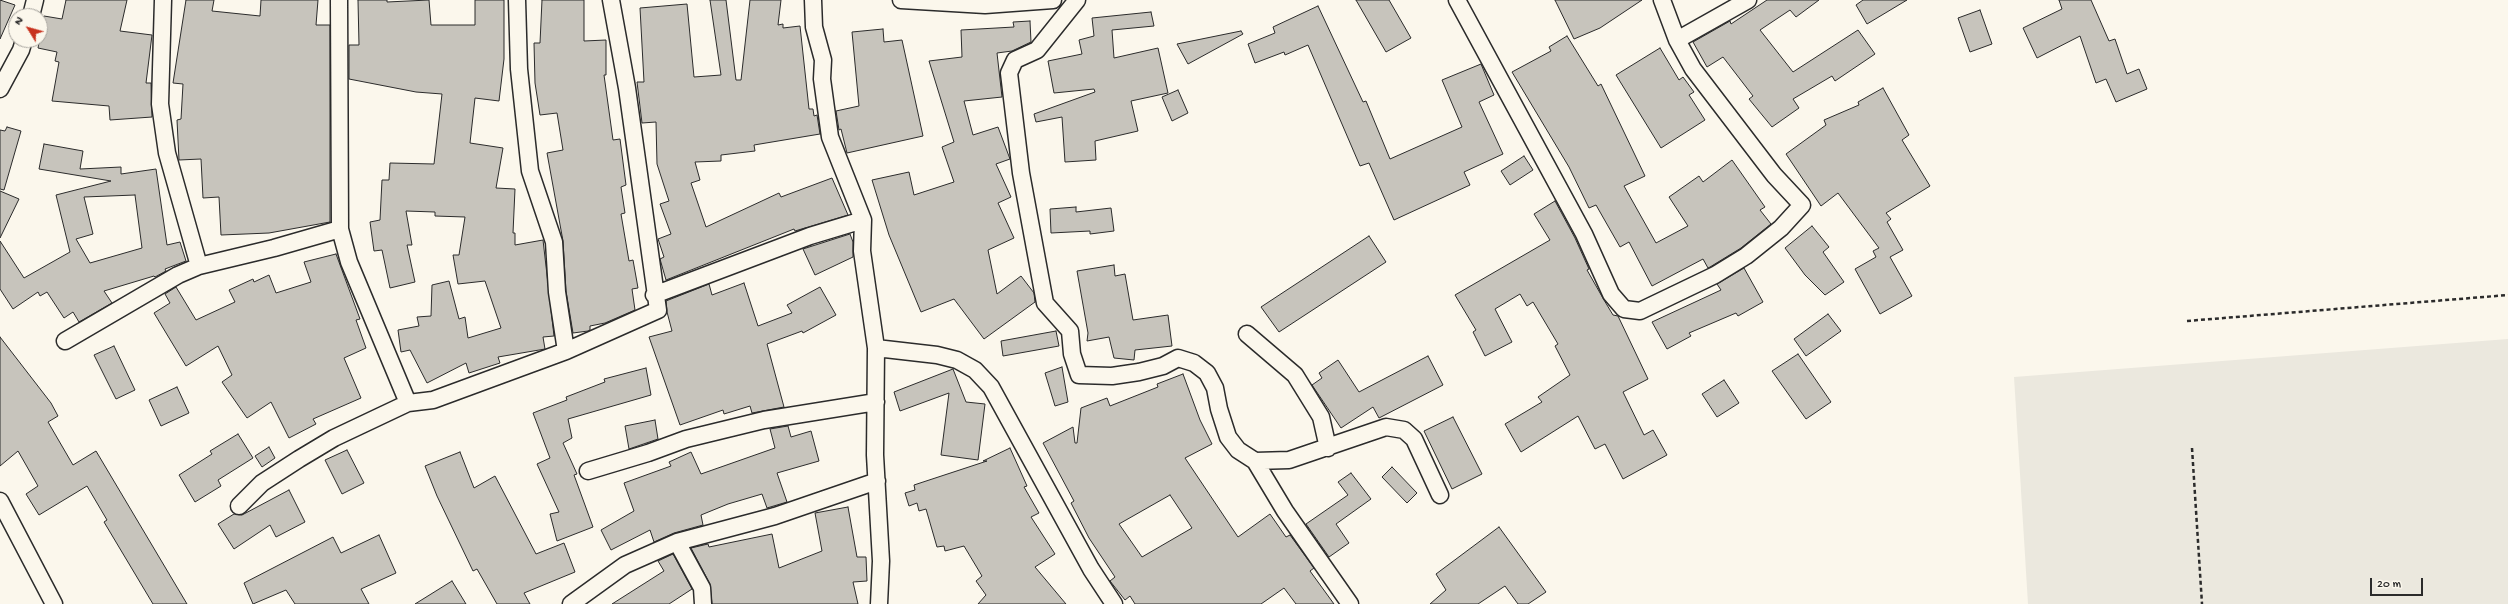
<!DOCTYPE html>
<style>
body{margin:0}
#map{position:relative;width:2508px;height:604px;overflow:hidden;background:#fbf7ec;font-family:"Gochi Hand",sans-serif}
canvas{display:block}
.north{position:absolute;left:8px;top:8px;width:40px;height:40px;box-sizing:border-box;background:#fbf7ec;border:1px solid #a8a59f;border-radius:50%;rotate:307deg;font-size:11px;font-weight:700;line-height:16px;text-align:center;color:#2b2b2b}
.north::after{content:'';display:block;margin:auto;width:14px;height:18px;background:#c8321e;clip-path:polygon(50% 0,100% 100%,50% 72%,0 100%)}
.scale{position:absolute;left:2370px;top:578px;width:53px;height:18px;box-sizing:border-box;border:2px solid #2b2b2b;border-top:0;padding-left:5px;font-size:12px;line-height:14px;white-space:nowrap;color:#2b2b2b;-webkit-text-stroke:3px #fbf7ec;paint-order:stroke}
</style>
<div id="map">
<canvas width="2508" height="604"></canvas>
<div class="north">N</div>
<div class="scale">20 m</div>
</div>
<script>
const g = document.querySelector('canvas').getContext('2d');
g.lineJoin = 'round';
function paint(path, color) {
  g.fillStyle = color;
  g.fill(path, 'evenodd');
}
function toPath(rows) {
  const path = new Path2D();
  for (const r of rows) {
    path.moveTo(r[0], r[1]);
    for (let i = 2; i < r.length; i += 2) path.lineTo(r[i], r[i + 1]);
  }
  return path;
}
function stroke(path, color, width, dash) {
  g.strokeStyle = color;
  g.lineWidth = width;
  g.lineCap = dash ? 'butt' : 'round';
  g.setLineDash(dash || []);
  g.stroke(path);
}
paint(toPath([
 [2508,339,2508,604,2028,604,2014,377]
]), '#ebe8de');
const building = toPath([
 [0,0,15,5,0,39,0,0],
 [66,0,127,0,120,31,152,35,146,83,151,83,152,117,110,120,109,106,52,101,59,62,55,61,57,52,38,48,44,16,62,19,66,0],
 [186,0,214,0,212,11,260,16,261,0,318,0,316,25,330,25,330,222,269,233,221,235,219,197,203,198,201,159,179,160,177,120,181,119,183,84,173,83,186,0],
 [358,0,387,0,387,2,429,0,431,25,475,25,475,0,504,0,504,59,499,101,475,98,470,143,503,148,496,188,515,189,513,233,515,233,515,245,543,240,554,336,543,337,545,349,498,357,500,363,469,373,466,363,427,383,410,350,401,352,398,330,419,326,417,317,431,316,432,285,449,281,459,319,465,317,468,338,501,328,485,281,458,284,453,255,459,255,465,217,435,216,435,212,406,211,412,245,407,245,415,282,390,288,382,250,374,251,370,222,380,220,382,180,389,180,390,163,434,164,442,94,416,92,349,79,349,45,359,45,358,0],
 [542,0,584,0,584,41,606,40,606,75,604,75,613,140,620,139,626,185,621,187,625,213,621,214,629,261,633,260,638,288,632,289,635,310,605,323,590,326,590,330,588,331,573,333,566,291,563,241,547,153,563,150,557,113,540,115,535,83,534,43,540,43,542,0],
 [710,0,726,0,736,80,741,80,750,0,781,0,778,25,783,24,783,28,800,26,809,109,813,109,814,116,817,115,820,134,754,145,755,151,721,155,721,161,695,162,700,180,691,183,706,227,779,193,781,197,832,178,848,215,795,231,794,229,666,280,660,259,664,257,658,239,671,234,660,204,669,201,657,164,656,122,642,123,637,82,644,82,640,8,687,4,694,77,721,75,710,0],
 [1356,0,1389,0,1411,38,1386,52,1356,0],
 [1555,0,1642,0,1600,28,1574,39,1555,0],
 [1767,0,1819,0,1796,17,1790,10,1760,30,1793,72,1858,30,1875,54,1835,81,1832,76,1793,99,1799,108,1772,127,1749,99,1753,96,1723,57,1707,67,1693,42,1730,21,1731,24,1767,0],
 [1863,0,1907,0,1867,24,1856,5,1863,0],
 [2059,0,2091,0,2109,41,2115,39,2127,74,2139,69,2147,89,2116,102,2106,79,2096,83,2080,36,2037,58,2023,28,2062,9,2059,0],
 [1318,6,1363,102,1366,101,1390,159,1462,127,1442,80,1481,64,1494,95,1479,102,1503,154,1464,172,1470,185,1394,220,1369,163,1360,166,1308,45,1285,55,1284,52,1255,63,1248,44,1275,33,1273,27,1318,6],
 [1980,10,1992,44,1970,52,1958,18,1980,10],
 [1151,12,1154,26,1112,30,1114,58,1158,48,1168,93,1131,101,1138,131,1095,141,1096,160,1065,162,1062,117,1036,122,1034,114,1095,92,1094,89,1054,93,1048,61,1082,54,1079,40,1094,36,1092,18,1151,12],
 [1030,21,1031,42,1012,51,997,53,1002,97,964,101,973,135,998,127,1010,159,996,164,1011,197,998,203,1014,238,988,250,997,294,1021,276,1034,293,1035,302,984,339,954,299,921,312,889,235,872,180,909,172,914,195,954,182,942,147,954,142,929,61,962,57,961,30,1014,27,1013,22,1030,21],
 [883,29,884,42,902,40,923,136,847,153,841,129,839,130,836,111,859,106,852,32,883,29],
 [1241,31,1243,34,1188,64,1177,44,1241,31],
 [1567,36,1598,86,1601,84,1645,176,1624,186,1656,243,1688,226,1669,197,1699,176,1703,182,1732,160,1765,207,1760,210,1771,224,1741,248,1710,267,1708,268,1703,259,1652,286,1629,242,1620,247,1596,205,1589,208,1569,167,1512,72,1551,51,1549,47,1567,36],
 [1660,48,1679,80,1683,77,1694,92,1689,95,1705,120,1661,148,1616,75,1660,48],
 [1883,88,1909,135,1902,140,1930,186,1886,213,1891,219,1887,222,1903,250,1890,257,1912,296,1880,314,1855,269,1876,257,1873,251,1879,248,1838,193,1821,206,1786,154,1826,125,1824,120,1859,105,1858,102,1883,88],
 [1178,90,1188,113,1172,121,1162,97,1178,90],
 [7,127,21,131,4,190,0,189,0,130,5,131,7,127],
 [44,144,83,151,80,169,121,167,121,174,156,169,167,245,180,242,186,261,165,269,166,271,155,277,154,276,104,291,112,303,79,322,73,312,64,318,47,292,40,296,38,292,13,309,0,289,0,241,24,278,70,252,56,195,111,181,39,169,44,144],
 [135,195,142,248,90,263,76,239,93,234,84,197,135,195],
 [1524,156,1533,170,1510,185,1501,171,1524,156],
 [0,191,19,199,0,238,0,191],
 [1555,201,1575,238,1589,269,1587,270,1604,300,1613,315,1618,316,1648,379,1623,392,1644,435,1653,430,1667,455,1623,479,1605,444,1595,449,1578,416,1521,452,1505,424,1542,402,1538,397,1570,375,1555,346,1558,344,1533,302,1527,306,1520,294,1495,309,1512,342,1485,356,1473,332,1476,330,1455,295,1550,240,1534,214,1555,201],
 [1076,207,1076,212,1111,208,1114,231,1090,234,1090,231,1051,233,1050,209,1076,207],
 [1812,226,1829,247,1823,252,1844,282,1825,295,1805,275,1785,248,1812,226],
 [850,234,853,242,853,257,815,275,803,249,850,234],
 [1369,236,1386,262,1279,332,1261,307,1369,236],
 [336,254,360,319,356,320,366,348,344,358,361,398,313,419,316,424,289,438,271,402,247,418,222,382,232,375,218,346,186,366,154,313,170,303,165,294,176,287,196,320,235,302,229,290,253,279,254,282,269,275,276,293,311,282,304,262,336,254],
 [1114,265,1115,276,1125,274,1133,320,1168,315,1172,346,1135,350,1134,360,1114,358,1109,337,1087,341,1088,333,1077,271,1114,265],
 [1744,268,1763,302,1738,316,1736,313,1689,333,1691,336,1667,349,1652,322,1721,290,1717,284,1744,268],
 [744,283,758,326,792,313,787,305,820,287,836,315,803,333,802,331,767,344,784,407,752,413,750,406,724,414,723,410,680,425,649,337,672,331,667,312,666,301,709,284,712,295,744,283],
 [1828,314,1841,331,1806,356,1794,339,1828,314],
 [1056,331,1059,346,1003,356,1001,341,1056,331],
 [0,337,51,403,58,416,48,422,73,465,96,451,187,604,153,604,104,522,107,520,87,486,39,515,26,494,38,486,18,451,0,466,0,337],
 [114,346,135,390,116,399,94,355,114,346],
 [1798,354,1831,402,1806,419,1772,371,1798,354],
 [1428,356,1443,385,1379,418,1373,407,1341,428,1312,385,1322,378,1319,373,1338,360,1359,392,1428,356],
 [1062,367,1068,402,1055,406,1045,373,1062,367],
 [646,368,651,395,568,419,572,438,563,443,577,474,574,475,593,527,557,541,550,514,559,512,537,464,550,458,533,413,567,400,566,397,605,382,604,379,646,368],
 [953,369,966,402,985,404,978,460,941,455,949,393,900,411,894,392,953,369],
 [1183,374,1200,420,1212,444,1185,458,1238,537,1270,514,1286,537,1290,535,1314,568,1310,571,1334,604,1296,604,1284,588,1261,604,1135,604,1130,596,1125,600,1110,581,1115,577,1089,538,1071,503,1074,501,1043,443,1073,427,1075,443,1077,443,1081,408,1107,398,1110,406,1158,387,1157,384,1183,374],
 [1170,495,1192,528,1142,557,1119,524,1170,495],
 [1724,380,1739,403,1717,417,1702,394,1724,380],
 [177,387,189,413,161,426,149,400,177,387],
 [1453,417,1482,474,1452,489,1424,431,1453,417],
 [655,420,658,439,629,449,625,426,655,420],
 [788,426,791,437,811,431,819,461,777,473,787,502,767,508,762,494,728,504,701,515,703,525,674,533,654,542,650,530,611,550,601,530,634,511,624,483,671,466,669,462,691,452,701,474,775,448,770,429,788,426],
 [238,434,253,458,218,480,221,486,195,502,179,475,212,454,210,451,238,434],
 [269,447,275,458,262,467,255,456,269,447],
 [1010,448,1027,486,1024,487,1039,513,1031,517,1055,554,1035,567,1066,604,978,604,986,595,976,581,982,576,964,546,945,551,944,546,937,547,926,509,919,511,917,503,909,506,905,493,915,490,914,485,987,461,983,461,1010,448],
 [347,450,364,483,342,494,325,460,347,450],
 [460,452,474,488,495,476,536,554,564,543,575,572,524,593,530,604,497,604,477,569,473,571,437,496,425,466,460,452],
 [1392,467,1417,493,1407,503,1382,477,1392,467],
 [1351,473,1371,499,1336,524,1349,543,1329,557,1306,524,1348,495,1338,482,1351,473],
 [289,490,305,522,276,537,270,525,234,549,218,524,234,514,242,515,289,490],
 [848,507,857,557,866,557,867,581,853,582,858,604,712,604,710,584,691,548,708,544,709,547,772,534,779,568,822,551,815,513,848,507],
 [1499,527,1546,592,1528,604,1518,604,1505,586,1478,604,1430,604,1446,590,1436,574,1499,527],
 [379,535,396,573,361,589,369,604,295,604,286,590,253,604,244,583,333,537,341,553,379,535],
 [673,554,692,589,669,604,612,604,664,571,658,561,673,554],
 [452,581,466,604,415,604,452,581]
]);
paint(building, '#c7c4bc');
stroke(building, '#2b2b2b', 1);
const street = toPath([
 [163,0,160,104,167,153,199,266],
 [339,0,340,229,349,262,408,403],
 [517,0,519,69,530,171,554,242,557,292,566,351],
 [813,0,814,27,823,60,822,79,830,137,863,220,862,251,876,348,875,455,881,561,879,604],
 [901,0,985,5,1053,0],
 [1077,0,1037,50,1015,60,1009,73,1021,173,1045,303,1070,331,1072,354,1079,375,1112,376,1139,372,1163,366,1178,358,1194,363,1207,373,1215,388,1219,409,1228,437,1238,450,1255,461,1289,460,1386,427,1404,430,1414,439,1440,495],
 [1457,0,1584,234,1611,294,1624,309,1640,311,1715,275,1746,256,1781,228,1802,205,1774,175,1693,69,1677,40,1662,0],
 [31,16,35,0],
 [1677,40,1748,0],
 [0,89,21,50,24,40],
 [654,295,810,236,863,220],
 [1247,334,1295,375,1321,417,1328,448],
 [65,341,178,275,199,266,274,248,340,229],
 [876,348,937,355,957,360,975,370,991,387,1091,569,1114,604],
 [1255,461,1285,511,1350,604],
 [588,471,648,453,686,439,764,420,876,402],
 [0,501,54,604],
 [239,506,262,483,299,459,334,438,408,403,433,400,566,351,658,310,627,88,611,0],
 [677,542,702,588,703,604],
 [571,604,625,565,677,542,775,516,877,481]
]);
stroke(street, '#2b2b2b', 19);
stroke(toPath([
 [2187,321,2508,295],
 [2192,448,2202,604]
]), '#2b2b2b', 2.5, [4, 3]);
stroke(street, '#fbf7ec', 16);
</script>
